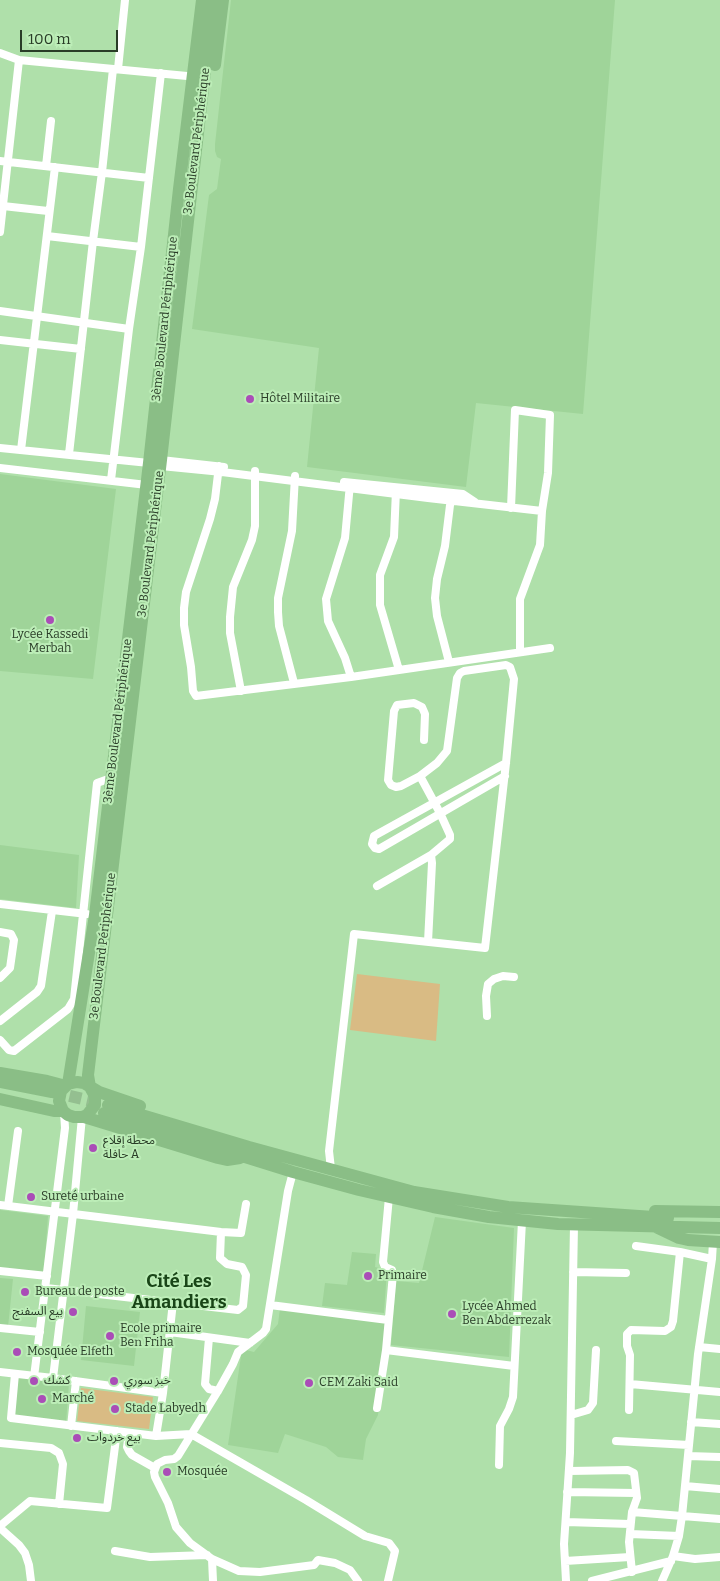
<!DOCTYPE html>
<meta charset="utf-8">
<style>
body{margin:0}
#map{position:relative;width:720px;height:1581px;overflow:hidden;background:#afe0aa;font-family:Bitter,serif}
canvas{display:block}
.scale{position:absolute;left:20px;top:30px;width:98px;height:22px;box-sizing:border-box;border:2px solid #293c27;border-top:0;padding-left:6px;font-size:15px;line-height:18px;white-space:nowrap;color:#293c27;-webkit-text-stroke:4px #bcedb7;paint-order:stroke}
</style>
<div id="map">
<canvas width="720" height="1581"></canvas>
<div class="scale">100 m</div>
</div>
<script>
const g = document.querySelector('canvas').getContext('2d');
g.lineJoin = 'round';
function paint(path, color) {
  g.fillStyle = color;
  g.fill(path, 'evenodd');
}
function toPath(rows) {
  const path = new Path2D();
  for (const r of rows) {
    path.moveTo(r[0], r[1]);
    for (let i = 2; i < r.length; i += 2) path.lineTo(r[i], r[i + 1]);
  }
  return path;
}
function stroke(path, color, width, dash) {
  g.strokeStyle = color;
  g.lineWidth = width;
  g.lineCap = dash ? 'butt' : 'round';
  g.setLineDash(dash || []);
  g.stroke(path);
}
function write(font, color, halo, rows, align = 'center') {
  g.font = font + ' Bitter,"Noto Sans Arabic",serif';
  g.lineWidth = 4;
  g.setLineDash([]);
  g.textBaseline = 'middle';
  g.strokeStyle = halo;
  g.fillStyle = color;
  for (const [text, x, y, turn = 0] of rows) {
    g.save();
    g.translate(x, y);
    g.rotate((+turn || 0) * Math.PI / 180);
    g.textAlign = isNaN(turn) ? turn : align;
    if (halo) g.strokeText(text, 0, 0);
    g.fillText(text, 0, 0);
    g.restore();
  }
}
paint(toPath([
 [231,0,615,0,583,414,476,403,466,487,307,467,319,348,192,329,209,195,217,189,221,159,217,157,215,151,215,144],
 [0,474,116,489,93,679,0,671],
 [0,845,79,855,76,908,0,899],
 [0,1210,48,1216,44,1272,0,1268],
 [435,1217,514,1228,509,1357,391,1345,396,1281,419,1283],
 [352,1252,376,1254,375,1267,387,1270,384,1313,322,1306,325,1283,347,1285],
 [0,1278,13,1279,8,1327,0,1326],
 [86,1306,140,1312,134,1366,81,1360],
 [280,1308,390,1321,378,1415,366,1439,363,1460,338,1457,326,1447,285,1434,278,1453,228,1445,242,1349,254,1352,278,1324],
 [18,1377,69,1383,66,1423,14,1416]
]), '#9fd499');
paint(toPath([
 [357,974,440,984,436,1041,350,1030],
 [81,1388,153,1397,149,1429,77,1421]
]), '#d9bb84');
stroke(toPath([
 [52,1092,105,1104]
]), '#94bf90', 12, [12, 6]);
stroke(toPath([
 [0,53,19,60,187,76],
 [118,69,125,0],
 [0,161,149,178],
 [46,166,51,121],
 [3,206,48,211],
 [0,232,19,60],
 [47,236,141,247],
 [0,311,129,329],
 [0,340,81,349],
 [0,448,149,463],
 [21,450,55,167],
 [69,454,93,241,102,172,113,69],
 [161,460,224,467],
 [161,466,222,472,428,498,542,511],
 [219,466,215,499,210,519,186,592,184,608,184,625,191,667,193,691,196,696,351,677,550,648],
 [0,468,147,485],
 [111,480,129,329,141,247,161,73],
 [344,482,463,494,475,502],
 [350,484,345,538,326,599,328,621,345,658,351,677],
 [396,490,394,537,380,575,380,605,399,670],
 [511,508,515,410,550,415,548,473,542,511,540,545,520,599,520,652],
 [449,662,437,616,435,598,437,579,445,546,451,497],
 [294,683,279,626,278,612,278,598,292,531,295,476],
 [241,691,230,633,230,617,233,587,252,540,255,526,255,471],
 [420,776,401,786,396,787,391,785,388,780,394,711,397,705,414,703,422,707,425,714,424,740],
 [505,776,379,849,375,848,372,844,374,836,506,763],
 [0,904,87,914],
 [0,932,11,934,14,940,10,968,0,978],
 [428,942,432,863,431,855],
 [487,1016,486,996,488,984,494,979,503,976,514,977],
 [0,1021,37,992,41,986,52,911],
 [0,1040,9,1050,14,1051,68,1009,74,999,97,783,111,778],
 [331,1169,329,1151,354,934,485,948,506,763,514,679,510,667,506,665,464,671,460,673,457,678,447,751,437,763,420,776,440,813,450,835,450,839,431,855,377,886],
 [293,1172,288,1191,266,1329,263,1333,238,1352,233,1364,218,1391,178,1456,174,1459,165,1460,157,1464,154,1472,155,1477,168,1503,176,1527,190,1543,212,1559,239,1571,260,1572,314,1565,318,1560,335,1563,350,1570,358,1581],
 [0,1205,221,1232,241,1233,246,1204],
 [8,1206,18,1131],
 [636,1246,680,1252,712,1259],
 [0,1271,47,1276],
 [573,1272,626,1273],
 [46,1288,238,1310,243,1306,246,1275,242,1267,227,1264,220,1258,221,1232],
 [270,1305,388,1320],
 [0,1328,40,1332],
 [170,1332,250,1343],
 [209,1338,205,1384,209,1389,218,1391],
 [699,1347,720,1349],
 [386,1350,514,1366],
 [0,1372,53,1378,163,1393],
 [15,1374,11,1418,156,1436,163,1393,173,1302],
 [34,1377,65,1128,64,1112],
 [53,1378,73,1214,82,1117],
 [630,1384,720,1392],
 [377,1408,386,1350,393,1274,392,1270,385,1267,383,1262,389,1197],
 [629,1410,630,1355,627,1346,627,1334,631,1330,665,1331,671,1327,673,1321,680,1252],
 [571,1415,588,1410,593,1403,596,1350],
 [691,1422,720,1424],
 [71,1426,76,1381],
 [129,1433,127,1447,129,1451,132,1455,155,1468],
 [156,1436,191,1434,306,1500,365,1536,389,1543,395,1551,388,1581],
 [616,1441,689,1445],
 [0,1443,51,1448,59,1453,63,1464,59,1504],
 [688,1456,720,1457],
 [499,1465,500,1426,509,1409,513,1397,522,1221],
 [569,1471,628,1470,634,1473,637,1498,632,1512,629,1542,632,1572],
 [685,1486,720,1489],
 [567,1492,636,1493],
 [632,1512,720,1519],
 [566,1522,630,1524],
 [0,1526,30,1501,107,1508,117,1431],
 [0,1528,19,1545,25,1553,29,1565,31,1581],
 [630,1534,679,1536],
 [115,1551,150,1557,207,1555],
 [673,1556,679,1536,682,1516,698,1354,712,1259,713,1242],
 [212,1559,213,1581],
 [565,1561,630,1557],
 [566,1581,564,1544,570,1453,574,1225],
 [592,1581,671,1561],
 [662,1581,673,1556,695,1559,720,1557]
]), '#fff', 8);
stroke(toPath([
 [215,65,223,0],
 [0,1073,47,1081,66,1086],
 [0,1082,52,1092],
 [68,1084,95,915,149,463,179,189,202,0],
 [90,1087,88,1075,161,460,213,0],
 [91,1089,95,1096,95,1105,87,1115,82,1117,74,1117,68,1115,63,1111,59,1101,61,1091,68,1084,77,1082,84,1083,99,1092,140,1106],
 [0,1099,54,1111,63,1111],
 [108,1105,249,1147,414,1192,508,1207,668,1218],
 [104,1113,293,1172,359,1190,433,1207,489,1217,558,1224,720,1228],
 [84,1117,218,1158,227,1160,240,1158],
 [655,1211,720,1212],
 [656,1227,679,1238,688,1240,720,1242]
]), '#8abe86', 12);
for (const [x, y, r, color] of [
 [250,399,5,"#aa4db7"],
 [50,620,5,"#aa4db7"],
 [93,1148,5,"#aa4db7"],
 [31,1197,5,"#aa4db7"],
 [368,1276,5,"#aa4db7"],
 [25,1292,5,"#aa4db7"],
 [73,1312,5,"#aa4db7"],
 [452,1314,5,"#aa4db7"],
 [110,1336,5,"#aa4db7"],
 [17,1352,5,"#aa4db7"],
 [34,1381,5,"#aa4db7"],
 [114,1381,5,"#aa4db7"],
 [309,1383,5,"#aa4db7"],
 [42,1399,5,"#aa4db7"],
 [115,1409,5,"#aa4db7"],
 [77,1438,5,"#aa4db7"],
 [167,1472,5,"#aa4db7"]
]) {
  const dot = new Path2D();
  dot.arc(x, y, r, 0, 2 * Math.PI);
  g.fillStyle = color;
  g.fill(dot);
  stroke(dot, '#bcedb7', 2);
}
write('12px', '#293c27', '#bcedb7', [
 ["3e Boulevard Périphérique",197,141,-83],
 ["3ème Boulevard Périphérique",165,319,-84],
 ["3e Boulevard Périphérique",151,544,-83],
 ["3ème Boulevard Périphérique",118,721,-83],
 ["3e Boulevard Périphérique",103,946,-83]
]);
write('12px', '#293c27', '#bcedb7', [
 ["Hôtel Militaire",260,399],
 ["Lycée Kassedi",50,635,"center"],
 ["Merbah",50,649,"center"],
 ["محطة إقلاع",103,1141],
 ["حافلة A",103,1155],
 ["Sureté urbaine",41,1197],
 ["Primaire",378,1276],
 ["Bureau de poste",35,1292],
 ["Lycée Ahmed",462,1307],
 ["Ben Abderrezak",462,1321],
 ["بيع السفنج",63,1312,"right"],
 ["Ecole primaire",120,1329],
 ["Ben Friha",120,1343],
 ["Mosquée Elfeth",27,1352],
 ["كشك",44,1381],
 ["خبز سوري",124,1381],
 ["CEM Zaki Said",319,1383],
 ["Marché",52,1399],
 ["Stade Labyedh",125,1409],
 ["بيع خردوات",87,1438],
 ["Mosquée",177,1472]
], 'left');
write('bold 18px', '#194517', '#bcedb7', [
 ["Cité Les",179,1282],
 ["Amandiers",179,1303]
]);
</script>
